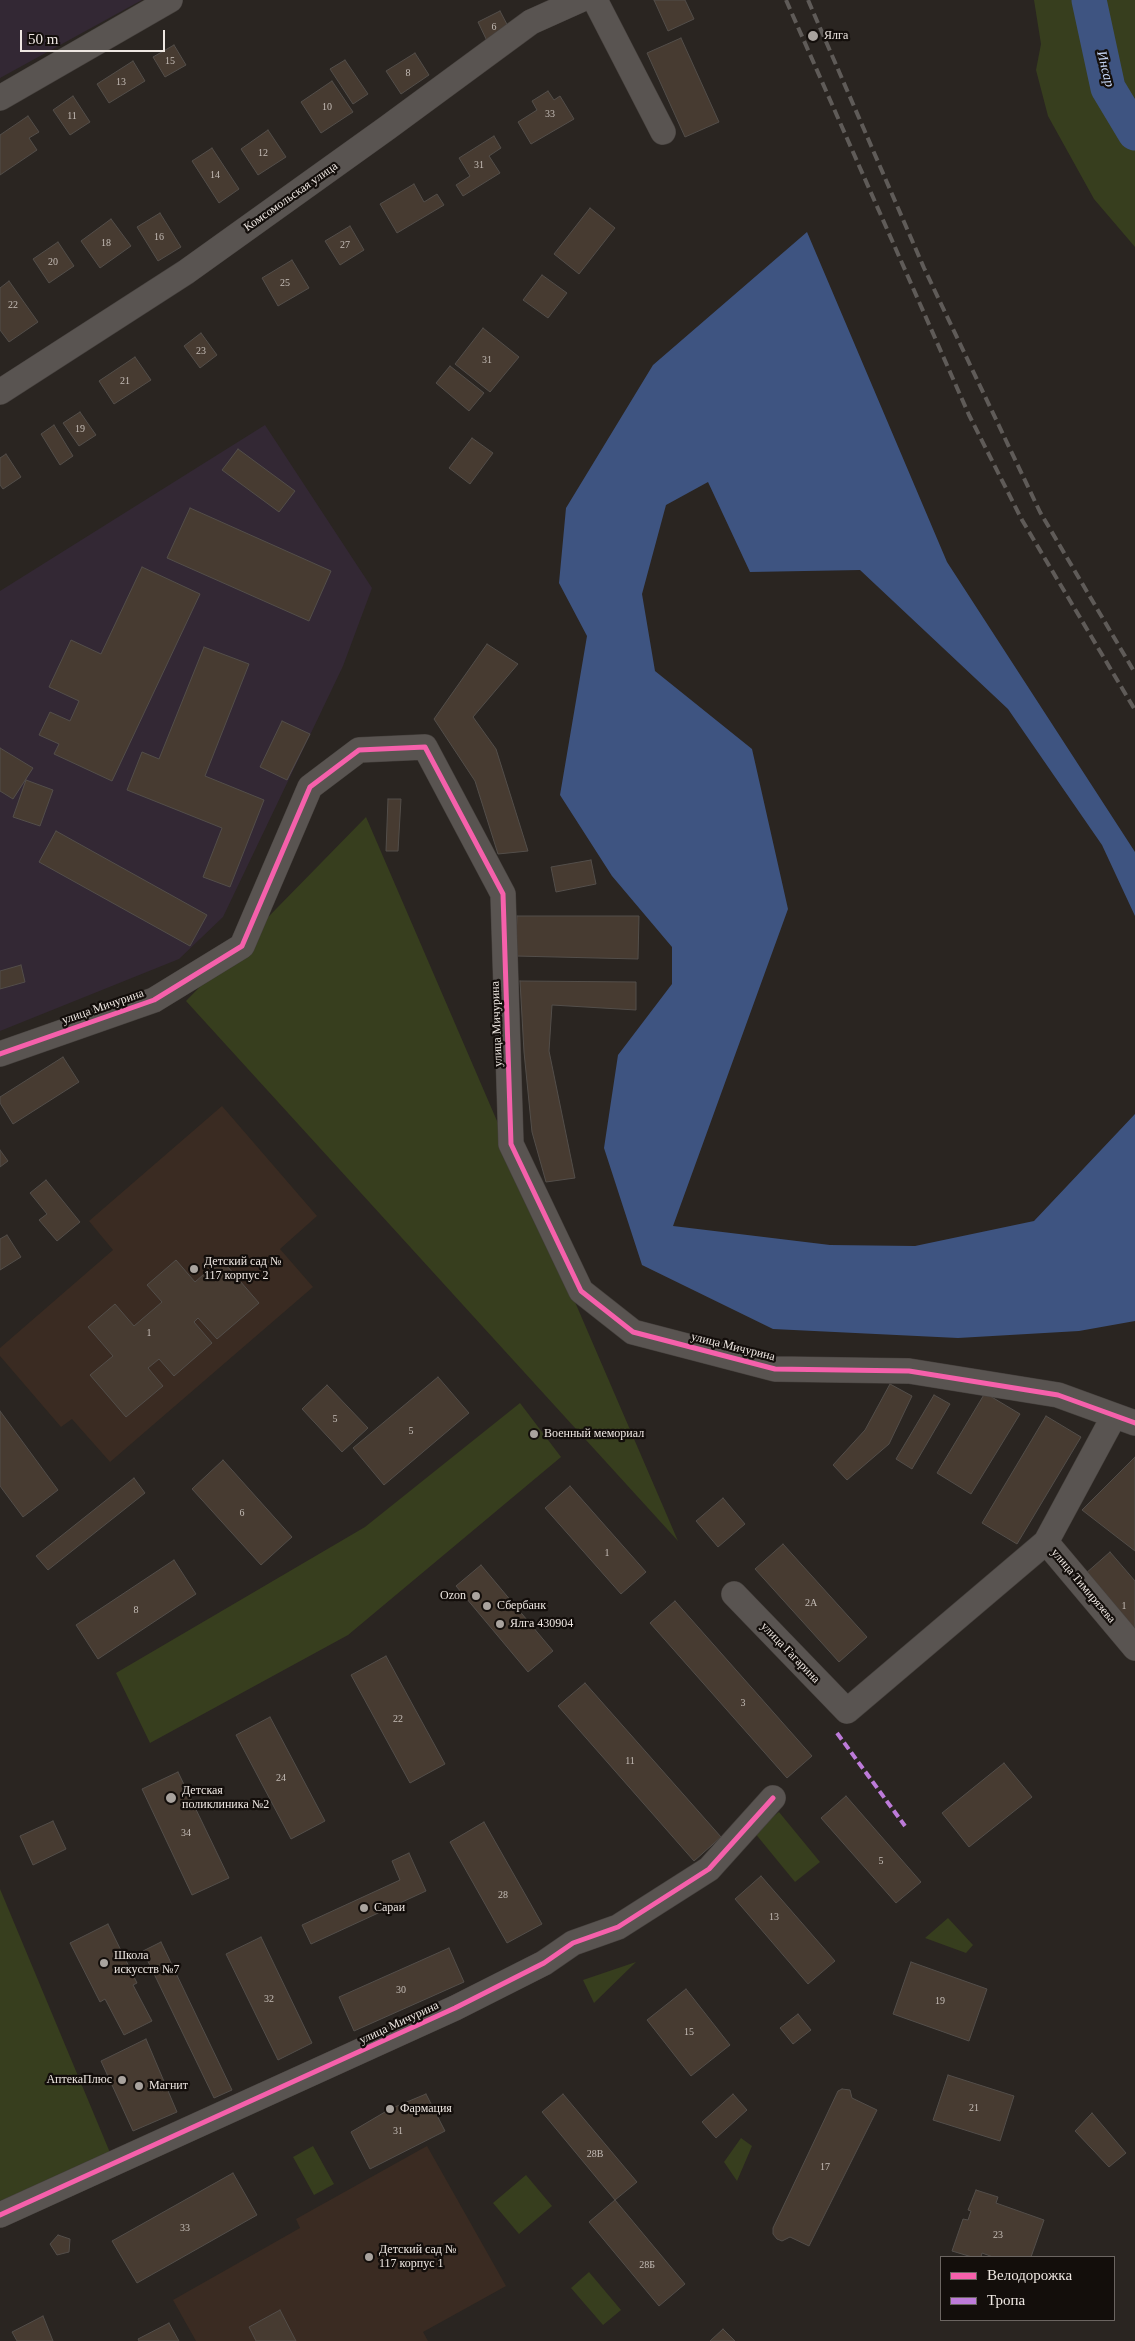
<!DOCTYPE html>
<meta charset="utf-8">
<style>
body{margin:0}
#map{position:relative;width:1135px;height:2341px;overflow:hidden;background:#2a2521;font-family:"Times New Roman",serif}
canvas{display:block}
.legend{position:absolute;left:940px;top:2256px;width:175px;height:65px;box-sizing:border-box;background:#130e0b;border:1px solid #6b6561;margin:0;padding:6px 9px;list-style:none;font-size:15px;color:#eee7e2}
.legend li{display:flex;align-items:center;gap:10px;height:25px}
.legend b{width:25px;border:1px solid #6b6561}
.scale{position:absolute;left:20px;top:30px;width:145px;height:22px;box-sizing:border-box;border:2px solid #eee7e2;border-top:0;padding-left:6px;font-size:15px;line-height:18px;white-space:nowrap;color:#eee7e2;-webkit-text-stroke:4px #130e0b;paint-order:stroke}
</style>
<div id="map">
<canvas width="1135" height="2341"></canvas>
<ul class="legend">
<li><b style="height:6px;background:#f560ab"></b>Велодорожка</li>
<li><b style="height:6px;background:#bd7bd9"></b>Тропа</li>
</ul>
<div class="scale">50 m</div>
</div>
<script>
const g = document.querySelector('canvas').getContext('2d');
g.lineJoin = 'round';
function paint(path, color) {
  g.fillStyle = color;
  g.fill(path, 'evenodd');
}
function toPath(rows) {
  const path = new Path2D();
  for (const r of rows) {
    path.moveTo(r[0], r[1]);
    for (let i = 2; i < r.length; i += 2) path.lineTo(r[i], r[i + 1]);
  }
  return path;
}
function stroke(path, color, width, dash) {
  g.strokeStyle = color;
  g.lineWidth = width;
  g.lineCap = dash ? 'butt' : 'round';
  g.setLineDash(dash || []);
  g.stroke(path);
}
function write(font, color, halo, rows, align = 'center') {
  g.font = font + ' "Times New Roman",serif';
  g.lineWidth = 4.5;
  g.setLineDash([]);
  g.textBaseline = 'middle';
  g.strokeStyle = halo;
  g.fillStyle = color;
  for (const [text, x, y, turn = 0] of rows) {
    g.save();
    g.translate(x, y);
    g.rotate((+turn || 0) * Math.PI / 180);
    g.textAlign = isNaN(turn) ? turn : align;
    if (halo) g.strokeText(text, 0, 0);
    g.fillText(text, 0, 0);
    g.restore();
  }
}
paint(toPath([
 [222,1106,317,1216,280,1249,313,1287,110,1462,72,1419,61,1427,0,1356,0,1348,113,1250,89,1221],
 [427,2146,506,2286,423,2332,428,2341,196,2341,173,2300,300,2228,296,2219]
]), '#3a2b22');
paint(toPath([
 [0,0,142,0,0,78],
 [265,425,372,588,343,666,223,917,179,959,0,1031,0,591]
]), '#332834');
paint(toPath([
 [1034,0,1135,0,1135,247,1094,199,1048,116,1036,70,1041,44],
 [366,817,678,1541,186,1001],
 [520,1403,561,1457,348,1635,150,1743,116,1673,365,1527],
 [779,1812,820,1862,795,1882,754,1832],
 [0,1889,111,2155,0,2201],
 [948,1918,973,1945,966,1953,925,1938],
 [636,1962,594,2003,583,1980],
 [741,2138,752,2146,737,2181,724,2162],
 [313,2146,334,2184,314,2195,293,2157],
 [526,2175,552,2206,519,2234,493,2203],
 [589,2272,621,2310,603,2325,571,2288]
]), '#373e1e');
paint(toPath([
 [807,232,947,562,1135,852,1135,916,1102,845,1008,709,860,570,750,572,708,482,666,505,642,594,655,671,752,749,788,909,673,1226,830,1245,915,1246,1034,1221,1135,1114,1135,1321,1079,1331,958,1338,773,1329,642,1265,604,1148,618,1055,672,984,672,947,612,876,560,795,587,636,559,583,566,508,653,365]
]), '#3e5481');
stroke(toPath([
 [1089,0,1108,88,1135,133]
]), '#3e5481', 35);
const building = toPath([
 [654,0,685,0,694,19,668,31,654,0],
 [500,11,511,32,488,43,478,22,500,11],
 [681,38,719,122,685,137,647,53,681,38],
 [174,45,186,65,165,77,153,57,174,45],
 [415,53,429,75,401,94,386,71,415,53],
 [345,60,368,94,353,104,330,69,345,60],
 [133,61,145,81,109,103,97,84,133,61],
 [332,81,353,112,321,133,301,102,332,81],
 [548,91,554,100,560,96,574,119,531,144,518,122,537,110,532,101,548,91],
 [73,96,90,122,70,135,53,110,73,96],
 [28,116,39,132,29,138,37,150,0,175,0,135,28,116],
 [268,130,286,157,258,175,241,149,268,130],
 [494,136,501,148,489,156,500,173,463,196,456,185,470,176,459,158,494,136],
 [212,148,239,189,219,203,192,161,212,148],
 [414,184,424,202,437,194,444,205,397,233,380,204,414,184],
 [590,208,615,228,579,274,554,254,590,208],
 [160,213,181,247,158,261,137,227,160,213],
 [111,219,131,246,100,268,81,241,111,219],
 [350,226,364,250,340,265,325,241,350,226],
 [58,242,74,266,49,283,33,259,58,242],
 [292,260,309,288,278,306,262,278,292,260],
 [542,275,567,293,548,318,523,300,542,275],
 [9,281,38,322,9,342,0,330,0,288,9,281],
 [483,328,519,357,490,392,455,364,483,328],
 [201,333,217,355,200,368,184,346,201,333],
 [135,357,151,380,114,404,99,381,135,357],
 [450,366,484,393,469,411,436,383,450,366],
 [80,412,96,435,79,446,63,423,80,412],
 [54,425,73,456,60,465,41,434,54,425],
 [472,438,493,453,470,484,449,468,472,438],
 [238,449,295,491,279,512,222,470,238,449],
 [6,454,21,477,3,489,0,485,0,458,6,454],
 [190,508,331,571,309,621,167,558,190,508],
 [142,567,200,594,112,781,54,754,59,744,39,735,50,712,70,721,79,701,49,687,71,640,101,654,142,567],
 [487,644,518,664,473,717,496,749,528,851,498,854,475,781,434,719,487,644],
 [204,647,249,664,205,776,264,800,230,887,203,877,222,828,127,790,142,752,159,759,204,647],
 [282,721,310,734,287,780,260,767,282,721],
 [0,748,33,768,13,799,0,791,0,748],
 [26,780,53,790,40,826,13,817,26,780],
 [388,799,401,799,398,851,386,851,388,799],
 [56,831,207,915,190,946,39,862,56,831],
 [591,860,596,884,556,892,551,867,591,860],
 [517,916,639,916,638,959,515,956,517,916],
 [21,965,25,982,0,989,0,971,21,965],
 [520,981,636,982,636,1010,552,1005,549,1051,575,1178,546,1182,532,1132,524,1052,520,981],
 [63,1057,79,1082,13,1124,0,1103,0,1097,63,1057],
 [0,1150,8,1161,0,1167,0,1150],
 [46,1180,80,1222,57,1241,39,1220,47,1214,30,1193,46,1180],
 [7,1235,21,1257,0,1270,0,1239,7,1235],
 [221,1259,259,1303,217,1339,198,1318,194,1322,212,1343,174,1376,159,1359,148,1368,163,1386,126,1417,90,1375,113,1356,88,1327,115,1304,134,1326,162,1302,147,1285,176,1260,195,1282,221,1259],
 [438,1377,469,1413,384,1485,353,1448,438,1377],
 [890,1384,912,1396,889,1444,847,1480,833,1465,865,1430,890,1384],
 [327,1385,368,1428,342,1452,302,1409,327,1385],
 [985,1393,1020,1414,971,1494,937,1473,985,1393],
 [934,1395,950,1404,912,1469,896,1459,934,1395],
 [0,1411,58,1490,23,1517,0,1486,0,1411],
 [1046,1416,1081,1437,1017,1544,982,1523,1046,1416],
 [1135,1457,1135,1551,1082,1510,1135,1457],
 [223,1460,292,1537,261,1565,192,1489,223,1460],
 [134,1478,145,1493,48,1570,36,1556,134,1478],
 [570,1486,646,1572,621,1594,545,1508,570,1486],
 [723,1498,745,1524,718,1547,696,1521,723,1498],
 [783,1544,867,1637,839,1662,755,1569,783,1544],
 [1110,1552,1135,1581,1135,1632,1085,1574,1110,1552],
 [174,1560,196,1594,98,1659,76,1625,174,1560],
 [481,1565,553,1651,528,1672,456,1586,481,1565],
 [675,1601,812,1756,787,1778,650,1623,675,1601],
 [386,1656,445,1764,410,1783,351,1675,386,1656],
 [585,1683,721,1837,694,1861,558,1706,585,1683],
 [270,1717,325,1821,291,1839,236,1735,270,1717],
 [1004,1763,1032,1797,969,1847,942,1813,1004,1763],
 [178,1772,229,1878,192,1895,142,1789,178,1772],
 [846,1796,921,1882,896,1903,821,1818,846,1796],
 [53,1821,66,1849,33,1865,20,1836,53,1821],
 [484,1822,542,1924,507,1943,450,1842,484,1822],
 [409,1853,426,1891,311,1944,302,1925,400,1880,392,1861,409,1853],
 [761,1876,835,1961,808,1984,735,1899,761,1876],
 [108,1924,137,1983,133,1985,152,2021,124,2035,105,1999,100,2002,70,1943,108,1924],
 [261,1937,312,2043,278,2060,226,1954,261,1937],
 [161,1942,232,2090,214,2098,143,1951,161,1942],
 [449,1948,464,1982,354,2031,339,1997,449,1948],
 [911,1962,987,1989,969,2041,893,2014,911,1962],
 [686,1989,730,2045,691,2076,647,2020,686,1989],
 [798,2014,811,2030,793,2044,780,2028,798,2014],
 [146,2039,177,2112,133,2131,101,2061,146,2039],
 [948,2075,1014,2096,1000,2141,933,2120,948,2075],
 [842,2089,850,2090,852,2098,877,2110,809,2246,790,2237,782,2241,777,2239,773,2234,773,2228,838,2091,842,2089],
 [426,2094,445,2131,370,2169,351,2132,390,2109,426,2094],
 [563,2094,637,2182,615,2200,542,2112,563,2094],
 [733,2094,747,2110,716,2138,702,2122,733,2094],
 [1092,2113,1126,2153,1109,2167,1075,2131,1092,2113],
 [233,2173,257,2215,137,2283,112,2241,233,2173],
 [976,2190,998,2197,996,2203,1044,2220,1031,2257,993,2257,982,2253,981,2257,972,2257,952,2251,963,2219,968,2220,971,2211,968,2210,976,2190],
 [615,2200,685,2284,659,2306,589,2222,615,2200],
 [58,2235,70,2239,69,2252,57,2255,50,2244,58,2235],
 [280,2310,296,2341,256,2341,249,2327,280,2310],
 [43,2316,53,2341,17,2341,12,2332,43,2316],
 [169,2323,179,2341,139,2341,138,2339,169,2323],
 [723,2329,735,2341,710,2341,723,2329]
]);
paint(building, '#473b31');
stroke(building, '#534e4a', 1);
const minor = toPath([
 [595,0,663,132],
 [0,98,170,0],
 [0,392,186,272,387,128,531,22,580,0],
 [0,1054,154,1000,242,946,310,787,359,750,425,747,503,894,511,1144,581,1291,633,1332,775,1369,909,1371,1058,1395,1135,1423],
 [1114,1416,1046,1542,1135,1648],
 [734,1594,847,1711,1046,1542],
 [0,2215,455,2008,544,1963,573,1943,618,1927,709,1869,773,1798]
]);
stroke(minor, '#46413e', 26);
stroke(minor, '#595451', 25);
stroke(toPath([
 [786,0,969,415,1022,520,1135,710],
 [808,0,924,268,1040,512,1135,673]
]), '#5f5b58', 4, [10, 5]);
stroke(toPath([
 [837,1733,905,1826]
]), '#bd7bd9', 4, [8, 4]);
stroke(toPath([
 [0,1054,154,1000,242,946,310,787,359,750,425,747,503,894,511,1144,581,1291,633,1332,775,1369,909,1371,1058,1395,1135,1423],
 [0,2215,455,2008,544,1963,573,1943,618,1927,709,1869,773,1798]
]), '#f560ab', 5);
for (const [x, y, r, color] of [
 [813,36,6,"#a9a39e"],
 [194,1269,5,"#a9a39e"],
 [534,1434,5,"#a9a39e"],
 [476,1596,5,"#a9a39e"],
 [487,1606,5,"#a9a39e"],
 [500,1624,5,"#a9a39e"],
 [171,1798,6,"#a9a39e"],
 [364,1908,5,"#a9a39e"],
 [104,1963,5,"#a9a39e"],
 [122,2080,5,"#a9a39e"],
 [139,2086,5,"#a9a39e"],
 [390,2109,5,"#a9a39e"],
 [369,2257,5,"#a9a39e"]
]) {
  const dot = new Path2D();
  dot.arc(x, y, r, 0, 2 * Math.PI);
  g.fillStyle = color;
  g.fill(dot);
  stroke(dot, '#130e0b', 2);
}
write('10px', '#c4bcb6', null, [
 ["6",494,27],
 ["15",170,61],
 ["8",408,73],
 ["13",121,82],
 ["10",327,107],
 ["33",550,114],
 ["11",72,116],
 ["12",263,153],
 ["31",479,165],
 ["14",215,175],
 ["16",159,237],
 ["18",106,243],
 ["27",345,245],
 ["20",53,262],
 ["25",285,283],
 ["22",13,305],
 ["23",201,351],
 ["31",487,360],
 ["21",125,381],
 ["19",80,429],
 ["1",149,1333],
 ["5",335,1419],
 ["5",411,1431],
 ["6",242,1513],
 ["1",607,1553],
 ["2А",811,1603],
 ["1",1124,1606],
 ["8",136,1610],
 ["3",743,1703],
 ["22",398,1719],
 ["11",630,1761],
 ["24",281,1778],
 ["34",186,1833],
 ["5",881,1861],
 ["28",503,1895],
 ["13",774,1917],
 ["30",401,1990],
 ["32",269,1999],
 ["19",940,2001],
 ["15",689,2032],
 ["21",974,2108],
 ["31",398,2131],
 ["28В",595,2154],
 ["17",825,2167],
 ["33",185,2228],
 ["23",998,2235],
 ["28Б",647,2265]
]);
write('12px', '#eee7e2', '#130e0b', [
 ["Ялга",824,36],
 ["Детский сад №",204,1262],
 ["117 корпус 2",204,1276],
 ["Военный мемориал",544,1434],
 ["Ozon",466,1596,"right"],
 ["Сбербанк",497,1606],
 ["Ялга 430904",510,1624],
 ["Детская",182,1791],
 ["поликлиника №2",182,1805],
 ["Сараи",374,1908],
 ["Школа",114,1956],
 ["искусств №7",114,1970],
 ["АптекаПлюс",112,2080,"right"],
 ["Магнит",149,2086],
 ["Фармация",400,2109],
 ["Детский сад №",379,2250],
 ["117 корпус 1",379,2264]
], 'left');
write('12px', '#eee7e2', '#130e0b', [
 ["Комсомольская улица",291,197,-35],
 ["улица Мичурина",103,1007,-19],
 ["улица Мичурина",497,1024,-92],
 ["улица Мичурина",733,1347,14],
 ["улица Тимирязева",1083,1586,50],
 ["улица Гагарина",790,1653,46],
 ["улица Мичурина",399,2023,-25]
]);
write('italic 14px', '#c7d7f7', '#130e0b', [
 ["Инсар",1105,69,76]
]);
</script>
